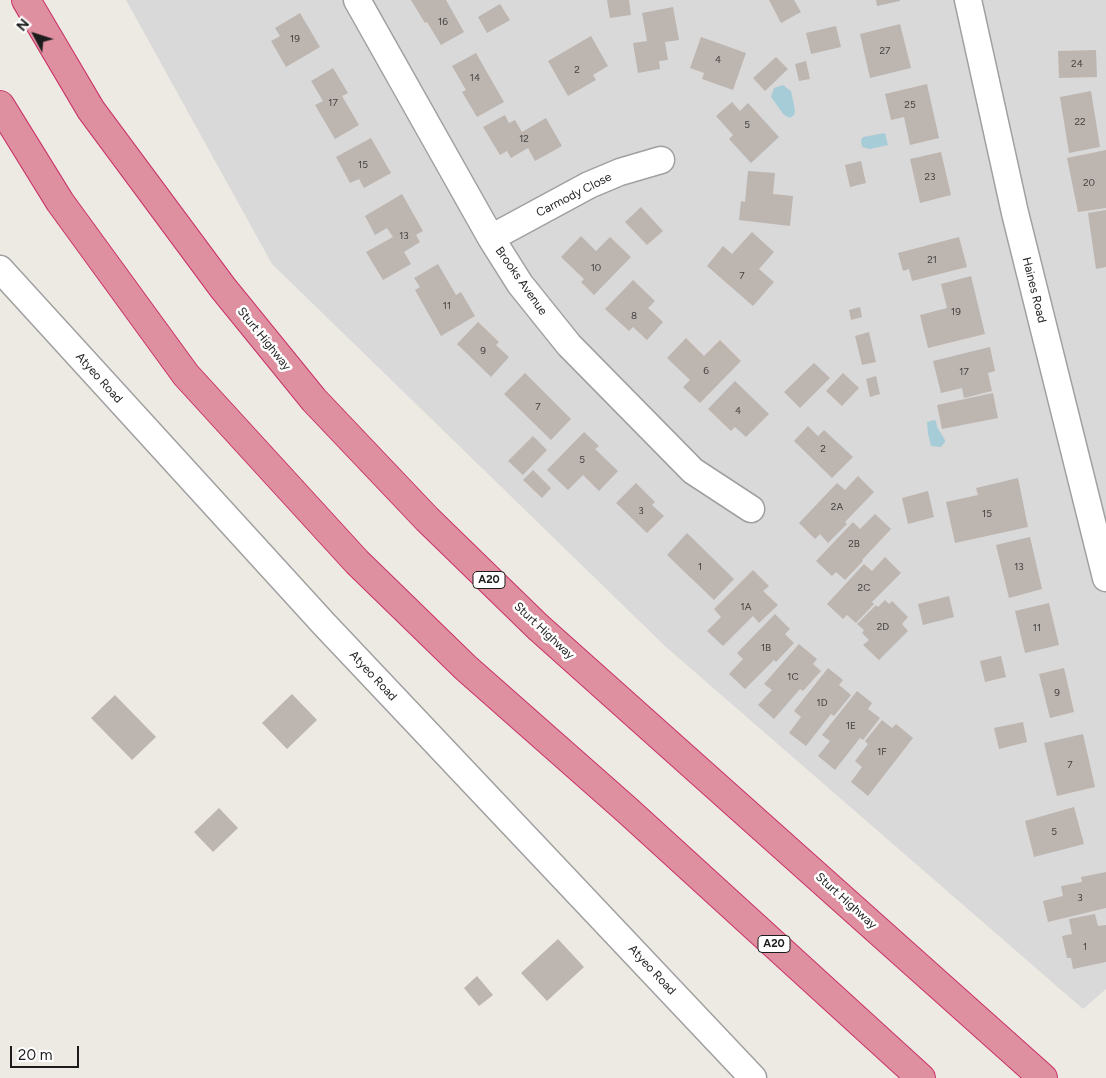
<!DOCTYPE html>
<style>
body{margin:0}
#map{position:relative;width:1106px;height:1078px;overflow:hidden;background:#ede9e3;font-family:Figtree,sans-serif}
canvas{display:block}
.north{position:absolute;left:10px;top:10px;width:50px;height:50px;-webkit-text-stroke:4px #fff;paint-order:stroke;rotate:310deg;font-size:14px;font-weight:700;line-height:20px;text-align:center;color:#1c1c1c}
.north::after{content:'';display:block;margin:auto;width:18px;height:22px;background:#1c1c1c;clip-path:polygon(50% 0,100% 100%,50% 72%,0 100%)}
.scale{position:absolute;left:10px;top:1046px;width:69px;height:22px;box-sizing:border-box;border:2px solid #1c1c1c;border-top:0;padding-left:6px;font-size:15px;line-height:18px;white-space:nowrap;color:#1c1c1c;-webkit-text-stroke:4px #fff;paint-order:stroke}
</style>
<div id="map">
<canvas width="1106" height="1078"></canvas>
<div class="north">N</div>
<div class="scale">20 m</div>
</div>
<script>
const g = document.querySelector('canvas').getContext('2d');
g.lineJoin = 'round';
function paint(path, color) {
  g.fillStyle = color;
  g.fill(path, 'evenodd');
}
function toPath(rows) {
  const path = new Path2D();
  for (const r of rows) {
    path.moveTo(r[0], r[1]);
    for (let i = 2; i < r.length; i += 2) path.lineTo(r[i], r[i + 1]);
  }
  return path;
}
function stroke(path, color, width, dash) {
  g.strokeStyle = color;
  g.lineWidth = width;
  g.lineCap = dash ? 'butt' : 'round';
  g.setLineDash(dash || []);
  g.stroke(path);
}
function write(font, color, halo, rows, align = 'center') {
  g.font = font + ' Figtree,sans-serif';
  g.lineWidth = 5;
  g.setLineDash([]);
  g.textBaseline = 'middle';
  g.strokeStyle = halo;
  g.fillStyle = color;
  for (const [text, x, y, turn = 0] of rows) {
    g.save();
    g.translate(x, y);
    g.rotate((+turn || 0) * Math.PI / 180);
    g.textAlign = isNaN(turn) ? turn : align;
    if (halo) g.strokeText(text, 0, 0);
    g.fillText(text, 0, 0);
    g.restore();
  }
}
paint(toPath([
 [126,0,1106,0,1106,989,1083,1009,666,647,272,264]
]), '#dad9d9');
paint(toPath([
 [783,85,791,91,794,105,795,111,794,115,790,118,784,115,771,97,774,88],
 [885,133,888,145,870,149,862,147,861,140,863,137],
 [934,420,936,421,937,427,945,440,945,442,941,447,931,446,928,434,927,422]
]), '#a6cdd7');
paint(toPath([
 [411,0,446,0,464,32,441,45,427,22,425,23],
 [607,0,629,0,631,15,610,18],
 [769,0,794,0,801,12,781,23],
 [876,0,900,0,900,1,877,6],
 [500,4,510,20,487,33,478,17],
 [673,7,679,40,665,42,668,60,659,61,660,69,638,73,633,43,647,41,642,13],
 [300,13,320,47,286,67,271,41,280,36,275,28],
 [900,24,911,68,870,78,860,34],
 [836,26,841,47,811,54,806,33],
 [591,36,608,66,593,75,596,80,568,96,548,61],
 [701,37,746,53,733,90,702,79,704,73,690,68],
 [1096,50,1097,77,1059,78,1058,51],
 [476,53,504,102,477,117,462,92,466,90,452,66],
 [776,57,788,69,765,91,753,78],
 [806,61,810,79,799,81,795,64],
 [333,68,348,93,342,96,359,125,335,139,315,105,323,101,311,81],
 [927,84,939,138,910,145,904,117,891,120,885,94],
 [1091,91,1100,147,1069,153,1060,97],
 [732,102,740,111,748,103,779,137,751,163,729,139,733,135,716,116],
 [505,115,509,123,515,120,522,132,546,118,562,146,535,161,528,148,511,158,507,151,500,155,483,127],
 [371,138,391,173,364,188,359,179,350,183,336,157],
 [1106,150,1106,208,1078,212,1067,158],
 [941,152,951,195,920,203,910,159],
 [861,161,866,183,850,187,845,165],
 [748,171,775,173,773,194,793,196,790,226,739,220,741,201,745,202],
 [402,194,423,231,416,235,420,242,404,252,411,264,383,280,366,252,393,237,387,228,375,235,365,216],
 [641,207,663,231,647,245,625,222],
 [1106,210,1106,267,1096,269,1088,213],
 [752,232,774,252,759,269,774,282,753,306,707,266,723,246,732,254],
 [581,236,596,251,610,237,631,257,594,295,581,282,584,279,561,257],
 [959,237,967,267,912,281,909,269,903,271,898,253],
 [438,264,456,295,461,292,475,316,441,336,415,290,420,287,414,278],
 [971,276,985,334,928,348,920,315,947,308,941,284],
 [633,280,655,301,648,308,663,322,647,340,633,327,629,331,605,309],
 [860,307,862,317,851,320,849,310],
 [478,322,499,342,496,345,509,357,491,377,457,344],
 [869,332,876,362,862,365,855,336],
 [686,338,704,356,720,340,741,361,700,403,683,387,690,380,667,358],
 [990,347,995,371,988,373,992,391,964,398,962,388,941,393,933,361],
 [814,363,830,378,800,408,784,392],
 [525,373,571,419,551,440,504,394],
 [843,373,859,388,842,406,826,391],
 [876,376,880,394,870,397,866,379],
 [735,381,769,414,746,437,735,427,731,431,708,409],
 [993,393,998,418,942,429,937,405],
 [808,426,818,436,824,430,853,457,832,478,794,441],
 [584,432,599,446,595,449,618,471,599,491,583,475,568,490,547,470],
 [533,436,547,450,523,475,508,461],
 [533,470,551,488,542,498,523,480],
 [858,476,874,492,845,522,847,524,828,543,820,534,815,539,799,523,837,483,845,490],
 [1018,478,1028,527,955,543,946,502,978,495,976,488],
 [636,483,655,502,652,505,664,516,647,533,616,503],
 [928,491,934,517,908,524,902,498],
 [875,514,891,529,862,560,863,561,845,580,836,572,832,576,816,561,853,522,860,529],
 [687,533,734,579,714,600,667,555],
 [1030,537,1042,589,1009,598,996,545],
 [885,557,901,573,872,602,874,604,856,623,847,615,843,619,827,604,864,564,872,571],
 [753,570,769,586,763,591,778,605,759,623,753,616,723,646,707,631,721,617,714,609],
 [949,596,954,617,923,625,918,604],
 [885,600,889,604,892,601,908,617,902,624,908,631,879,660,863,645,869,640,862,633,864,630,857,624,876,605,878,607],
 [1049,603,1059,645,1025,653,1015,611],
 [775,614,790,629,785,634,794,643,776,662,774,660,745,689,729,674,743,659,737,653],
 [799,644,817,659,813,664,821,671,803,691,800,689,774,719,758,705,772,690,764,684],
 [1001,656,1006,677,985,682,980,661],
 [828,668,843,680,839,685,851,695,834,716,831,714,806,746,789,733,801,717,794,711],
 [1064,668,1074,712,1050,718,1039,674],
 [857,691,872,703,868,709,880,718,863,740,860,738,835,770,818,756,830,741,822,735],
 [292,694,317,720,287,749,262,723],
 [115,695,156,737,132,760,91,718],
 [882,720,892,728,896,724,913,738,868,796,851,782,862,767,855,761,868,744,865,741],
 [1023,722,1027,742,999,749,994,728],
 [1083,734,1095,787,1057,796,1044,743],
 [1074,807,1084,844,1034,857,1025,821],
 [219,808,238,828,213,852,194,832],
 [1106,872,1106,908,1048,922,1043,901,1063,896,1061,886,1082,882,1081,877],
 [1095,914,1098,926,1106,925,1106,962,1073,969,1071,958,1067,958,1062,936,1072,934,1069,919],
 [558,939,584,967,547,1001,521,973],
 [477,976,493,995,479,1006,464,988]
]), '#bdb5b0');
const minor = toPath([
 [357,0,491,238,520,284,569,345,693,471,751,509],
 [968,0,1015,213,1106,578],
 [491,238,589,185,620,172,661,160],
 [0,269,324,624,753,1078]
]);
const motorway = toPath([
 [26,0,91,110,223,288,314,400,427,519,538,627,1043,1078],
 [0,105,60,202,186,375,357,562,466,668,627,810,921,1078]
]);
stroke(minor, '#a0a0a0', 29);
stroke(motorway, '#c93168', 30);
stroke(minor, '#fff', 26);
stroke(motorway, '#df90a0', 28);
write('10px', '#444241', null, [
 ["16",443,22],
 ["19",295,39],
 ["27",885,51],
 ["4",718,60],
 ["24",1077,64],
 ["2",577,70],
 ["14",475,78],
 ["17",333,103],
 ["25",910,105],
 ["22",1080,122],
 ["5",747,125],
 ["12",524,139],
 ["15",363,165],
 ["23",930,177],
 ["20",1089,183],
 ["13",404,236],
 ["21",932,260],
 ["10",596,268],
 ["7",742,276],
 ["11",447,306],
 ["19",956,312],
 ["8",634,316],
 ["9",483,351],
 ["6",706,371],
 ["17",964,372],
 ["7",538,407],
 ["4",738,411],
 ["2",823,449],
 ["5",582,460],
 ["2A",837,507],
 ["3",641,511],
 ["15",987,514],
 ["2B",854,544],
 ["1",700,567],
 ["13",1019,567],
 ["2C",864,588],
 ["1A",746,607],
 ["2D",883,627],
 ["11",1037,628],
 ["1B",766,648],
 ["1C",793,677],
 ["9",1057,693],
 ["1D",822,703],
 ["1E",851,726],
 ["1F",882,752],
 ["7",1070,765],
 ["5",1054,832],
 ["3",1080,898],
 ["1",1085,947]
]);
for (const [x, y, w] of [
 [489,580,32],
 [774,944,32]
]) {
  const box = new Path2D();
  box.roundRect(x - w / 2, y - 8.5, w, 17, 4);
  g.fillStyle = '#fff';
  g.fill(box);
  stroke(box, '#1c1c1c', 1);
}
write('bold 11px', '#1c1c1c', null, [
 ["A20",489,580],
 ["A20",774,944]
]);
write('12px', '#1c1c1c', '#fff', [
 ["Carmody Close",574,195,-27],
 ["Brooks Avenue",521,281,55],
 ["Haines Road",1034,290,76],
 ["Sturt Highway",264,339,51],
 ["Atyeo Road",99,378,48],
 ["Sturt Highway",544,631,43],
 ["Atyeo Road",373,676,47],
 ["Sturt Highway",846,901,42],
 ["Atyeo Road",652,970,47]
]);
</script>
